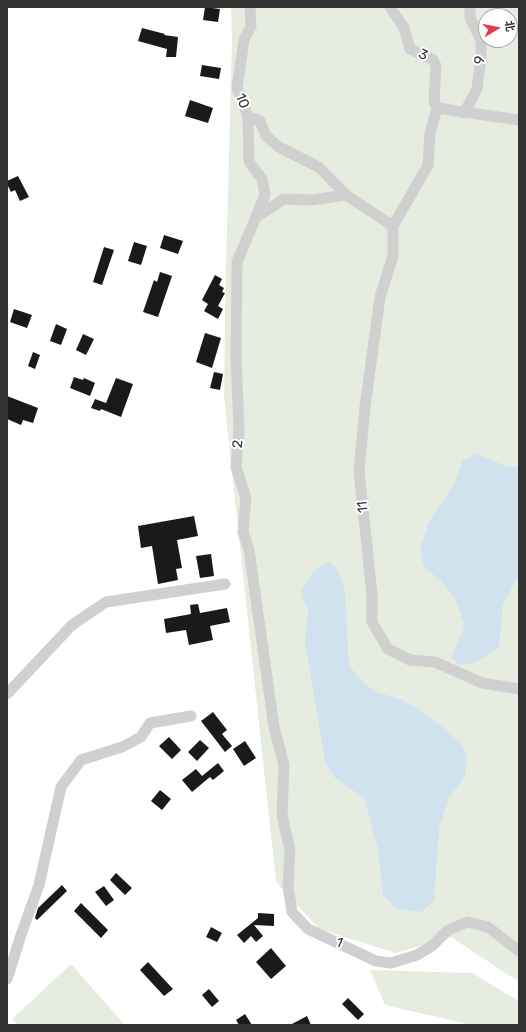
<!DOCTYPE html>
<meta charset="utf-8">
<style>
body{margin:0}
#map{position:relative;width:526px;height:1032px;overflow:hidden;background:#fff;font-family:Rubik,"Noto Sans SC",sans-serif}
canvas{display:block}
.frame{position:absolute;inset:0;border:8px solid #333;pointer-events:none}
.north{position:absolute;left:478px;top:8px;width:40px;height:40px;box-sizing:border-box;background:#fff;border:1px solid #adadad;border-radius:50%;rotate:80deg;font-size:11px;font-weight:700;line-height:16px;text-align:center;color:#333}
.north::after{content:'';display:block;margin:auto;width:14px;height:18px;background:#e63946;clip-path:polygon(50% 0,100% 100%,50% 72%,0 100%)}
</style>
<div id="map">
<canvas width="526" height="1032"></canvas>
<div class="frame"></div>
<div class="north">北</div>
</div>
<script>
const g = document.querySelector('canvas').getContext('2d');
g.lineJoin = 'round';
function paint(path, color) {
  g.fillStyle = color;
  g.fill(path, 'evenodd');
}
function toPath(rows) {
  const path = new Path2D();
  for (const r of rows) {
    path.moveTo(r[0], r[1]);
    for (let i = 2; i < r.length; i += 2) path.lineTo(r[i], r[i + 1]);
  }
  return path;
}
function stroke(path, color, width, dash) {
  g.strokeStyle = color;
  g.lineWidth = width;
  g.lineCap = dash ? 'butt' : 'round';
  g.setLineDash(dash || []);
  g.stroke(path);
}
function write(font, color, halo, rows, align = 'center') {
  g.font = font + ' Rubik,sans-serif';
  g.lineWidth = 4;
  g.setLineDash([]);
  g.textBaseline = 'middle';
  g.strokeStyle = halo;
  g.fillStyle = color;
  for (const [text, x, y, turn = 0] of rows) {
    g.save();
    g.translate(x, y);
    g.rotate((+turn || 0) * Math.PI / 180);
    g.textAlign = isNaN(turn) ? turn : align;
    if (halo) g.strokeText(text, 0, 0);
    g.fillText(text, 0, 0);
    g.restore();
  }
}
paint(toPath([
 [231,7,519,7,519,982,451,937,396,953,319,929,276,882,224,397,226,265,232,42],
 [486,16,510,16,510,40,486,40],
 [71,964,125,1025,19,1025,12,1019],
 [370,970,472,973,519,1001,519,1025,472,1025,385,1005]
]), '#e6ecdf');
paint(toPath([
 [477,454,505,466,519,467,519,574,503,605,499,647,475,663,459,665,451,657,463,631,464,623,455,598,440,580,424,567,420,550,429,522,455,483,462,461],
 [329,562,338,570,345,591,349,666,365,684,376,692,400,699,416,708,441,726,461,744,467,757,465,776,448,799,439,830,434,901,421,912,397,909,383,895,378,849,364,798,334,777,325,760,305,642,308,608,302,598,301,590,315,570]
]), '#cfe2ee');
paint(toPath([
 [205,7,220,9,218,22,203,20],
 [142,28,165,34,164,35,178,37,176,57,166,57,167,49,138,41],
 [202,65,221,68,219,79,200,76],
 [190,100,213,108,208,123,185,116],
 [18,176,29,197,20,201,15,190,11,192,7,184,7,181],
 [164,235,183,241,178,254,160,248],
 [134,242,147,246,141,265,128,261],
 [104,247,114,250,102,285,93,282],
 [160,272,172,276,158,317,143,312,154,280,157,282],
 [215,275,222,279,219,285,224,288,222,292,225,293,218,306,223,309,218,319,204,311,208,304,202,300],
 [14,309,32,315,27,328,10,322],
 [56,324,67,329,61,345,50,341],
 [205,333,221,338,212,368,196,362],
 [83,334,94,339,86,355,76,350],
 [33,352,40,355,35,369,28,366],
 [214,372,223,374,220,390,210,388],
 [74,377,83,380,84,378,95,383,90,396,70,388],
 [116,378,133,384,121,417,101,409,100,411,91,408,95,399,106,403],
 [7,396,38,408,33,423,23,420,21,425,7,419],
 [194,516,198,536,177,540,182,568,176,569,178,580,158,584,152,546,141,548,138,526],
 [211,554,214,576,200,578,196,556],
 [198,604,200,613,227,608,230,622,210,626,213,640,189,645,186,630,166,633,164,619,191,614,190,605],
 [213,712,227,730,222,734,232,746,225,752,201,721],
 [169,737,181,750,172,759,159,746],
 [200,740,209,748,197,761,188,752],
 [245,741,256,758,244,766,233,749],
 [218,763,224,771,213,780,210,777,192,792,182,780,196,769,202,776],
 [160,790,171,799,162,810,151,801],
 [116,873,132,888,125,895,110,880],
 [62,885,67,891,37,920,35,918,38,908],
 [104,886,114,900,106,906,95,892],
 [81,903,108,930,101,938,74,911],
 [258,913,274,914,274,926,254,925,263,936,256,942,251,936,244,943,237,935,258,918],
 [211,927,222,933,217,942,206,937],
 [271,948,286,966,271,979,256,962],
 [148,962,173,989,164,996,140,970],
 [209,989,219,1001,212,1007,202,995],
 [348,998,364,1014,358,1020,342,1004],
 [245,1014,252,1025,239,1025,236,1020],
 [307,1016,311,1025,290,1025]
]), '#1a1a1a');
stroke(toPath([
 [250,7,251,26,244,40,237,88,248,117,260,121,266,136,279,147,320,168,346,195,393,226],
 [390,7,404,28,410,49,433,60,436,66,434,101,437,108],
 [437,108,519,120],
 [464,113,477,89,481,57,481,40,470,18,470,7],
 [248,117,249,162,262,179,265,195,256,217],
 [346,195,311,200,284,199,256,217,237,262,236,357,239,431,236,467,246,498,243,532,249,550,274,727,284,765,282,815,290,850,288,886,292,912,308,929,376,961,391,963,417,955,432,946,448,930,468,922,488,927,519,951],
 [393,226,393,256,380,297,365,407,359,471,372,594,372,622,388,649,410,660,435,662,482,683,519,689],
 [393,226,428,165,430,133,437,108],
 [7,694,72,625,106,602,225,584],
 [7,979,22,932,39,885,61,787,81,760,122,747,141,737,150,723,191,716]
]), '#d0d0d0', 11);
write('14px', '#333', '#fff', [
 ["3",423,55,26],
 ["9",480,60,-85],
 ["10",242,101,69],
 ["2",238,444,-85],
 ["11",363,507,-95],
 ["1",339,943,23]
]);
</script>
